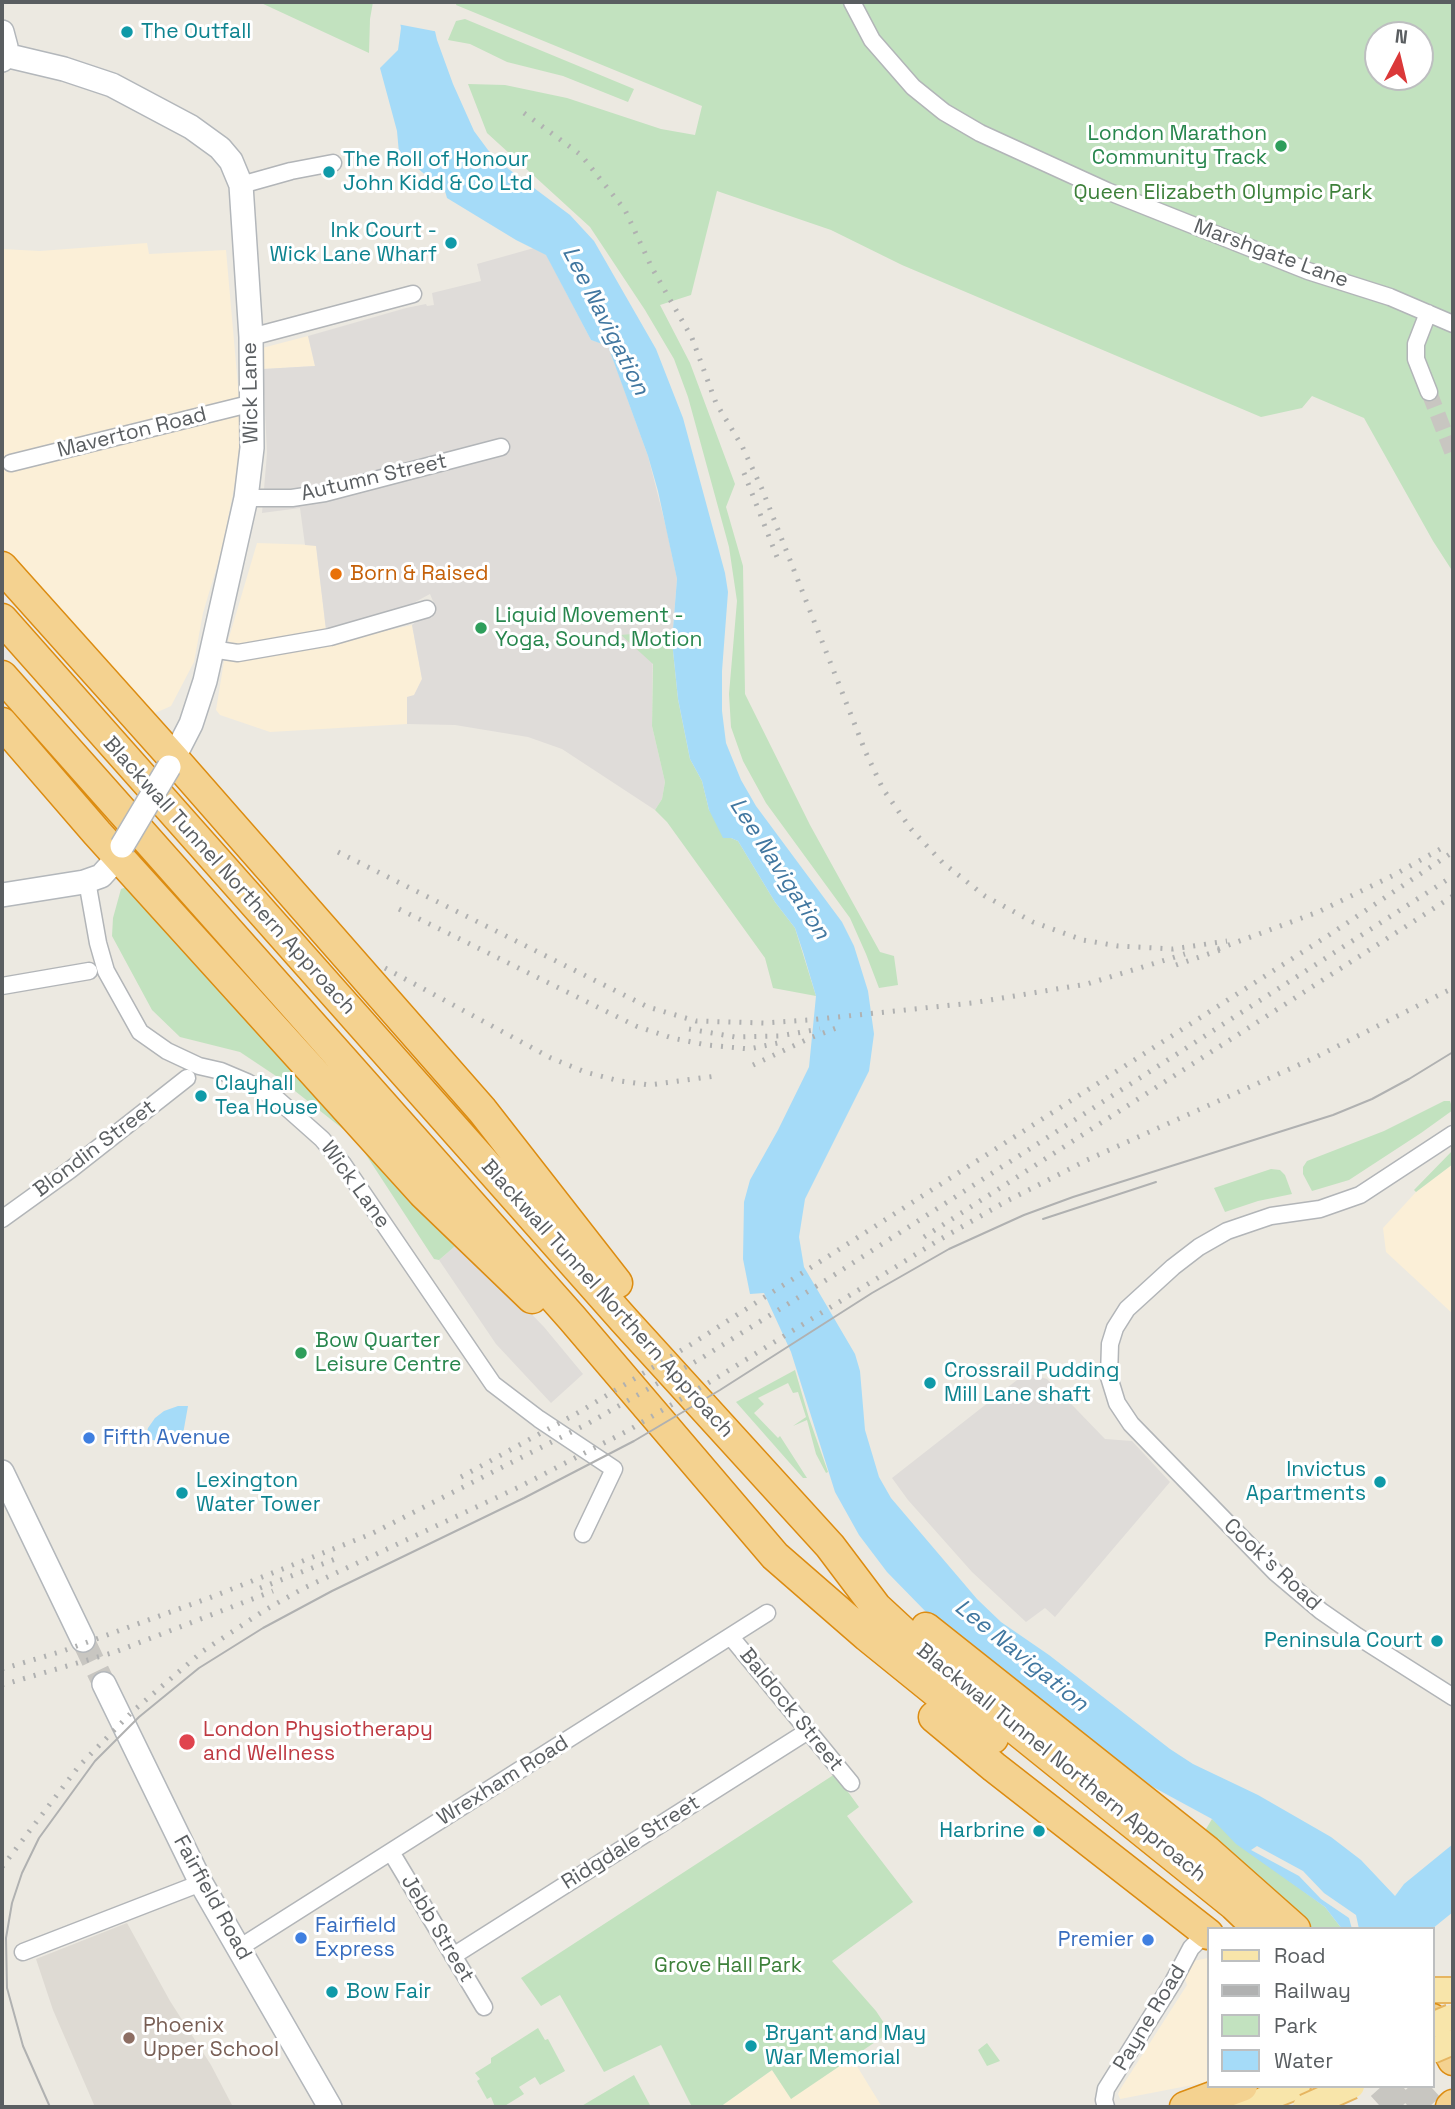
<!DOCTYPE html>
<style>
body{margin:0}
#map{position:relative;width:1455px;height:2109px;overflow:hidden;background:#ece9e1;font-family:"Space Grotesk",sans-serif}
canvas{display:block}
.frame{position:absolute;inset:0;border:4px solid #5a5e61;pointer-events:none}
.legend{position:absolute;left:1207px;top:1927px;width:228px;height:161px;box-sizing:border-box;background:#fff;border:2px solid #bdbfc0;margin:0;padding:9px 12px;list-style:none;font-size:21px;color:#5a5e61}
.legend li{display:flex;align-items:center;gap:14px;height:35px}
.legend b{width:35px;border:2px solid #bdbfc0}
.north{position:absolute;left:1364px;top:21px;width:70px;height:70px;box-sizing:border-box;background:#fff;border:2px solid #bdbfc0;border-radius:50%;rotate:7deg;font-size:19px;font-weight:700;line-height:28px;text-align:center;color:#5a5e61}
.north::after{content:'';display:block;margin:auto;width:24px;height:32px;background:#db3839;clip-path:polygon(50% 0,100% 100%,50% 72%,0 100%)}
</style>
<div id="map">
<canvas width="1455" height="2109"></canvas>
<div class="frame"></div>
<ul class="legend">
<li><b style="height:9px;background:#f8e5aa"></b>Road</li>
<li><b style="height:9px;background:#b0b1b1"></b>Railway</li>
<li><b style="height:19px;background:#c2e2bf"></b>Park</li>
<li><b style="height:19px;background:#a5dbf8"></b>Water</li>
</ul>
<div class="north">N</div>
</div>
<script>
const g = document.querySelector('canvas').getContext('2d');
g.lineJoin = 'round';
function paint(path, color) {
  g.fillStyle = color;
  g.fill(path, 'evenodd');
}
function toPath(rows) {
  const path = new Path2D();
  for (const r of rows) {
    path.moveTo(r[0], r[1]);
    for (let i = 2; i < r.length; i += 2) path.lineTo(r[i], r[i + 1]);
  }
  return path;
}
function stroke(path, color, width, dash) {
  g.strokeStyle = color;
  g.lineWidth = width;
  g.lineCap = dash ? 'butt' : 'round';
  g.setLineDash(dash || []);
  g.stroke(path);
}
function write(font, color, halo, rows, align = 'center') {
  g.font = font + ' "Space Grotesk",sans-serif';
  g.lineWidth = 6;
  g.setLineDash([]);
  g.textBaseline = 'middle';
  g.strokeStyle = halo;
  g.fillStyle = color;
  for (const [text, x, y, turn = 0] of rows) {
    g.save();
    g.translate(x, y);
    g.rotate((+turn || 0) * Math.PI / 180);
    g.textAlign = isNaN(turn) ? turn : align;
    if (halo) g.strokeText(text, 0, 0);
    g.fillText(text, 0, 0);
    g.restore();
  }
}
paint(toPath([
 [147,243,149,254,226,250,243,443,222,549,203,613,194,662,171,706,153,714,15,564,2,547,2,249,40,251],
 [308,336,315,366,263,369,262,348],
 [257,543,316,545,326,630,237,646,228,641],
 [412,625,422,679,414,696,407,697,407,724,270,732,220,715,216,710,224,661,292,651],
 [1453,1164,1453,1314,1386,1252,1383,1228,1416,1192],
 [1208,1958,1208,2082,1120,2099,1118,2094,1121,2088,1187,1985,1185,1979,1193,1961],
 [852,2058,882,2107,720,2107,772,2070,791,2098]
]), '#fbefd7');
paint(toPath([
 [534,248,546,254,591,340,608,345,648,456,667,531,677,579,672,641,653,632,652,726,665,782,662,799,655,810,562,749,528,737,455,725,407,724,407,697,414,695,422,679,412,625,435,606,430,594,406,607,326,630,316,546,305,545,300,508,262,513,267,453,263,369,315,366,308,336,406,308,426,304,427,306,434,305,432,293,481,281,477,264],
 [461,1241,544,1327,583,1374,551,1403,496,1344,439,1260],
 [1026,1373,1047,1379,1105,1439,1132,1441,1170,1482,1055,1617,1045,1608,1026,1622,972,1572,908,1500,892,1478]
]), '#dfdcd9');
paint(toPath([
 [127,1923,170,2001,211,2065,233,2107,95,2107,53,2010,36,1959]
]), '#dedad3');
paint(toPath([
 [259,2,373,2,370,19,369,53],
 [457,2,1453,2,1453,572,1433,541,1364,418,1312,396,1302,408,1261,417,902,265,831,230,717,191,691,295,660,305,690,363,735,484,726,507,743,566,745,694,810,825,880,952,894,956,898,985,879,988,866,954,850,918,766,803,743,761,731,727,729,694,737,601,729,547,688,397,674,359,645,310,590,227,487,133,468,84,505,85,567,98,661,129,695,135,702,106,456,5],
 [1378,35,1420,35,1420,77,1378,77],
 [465,19,634,89,628,102,563,76,507,62,470,44,448,40,456,21],
 [653,632,672,641,678,699,690,759,702,781,709,810,731,838,738,841,775,902,795,928,816,996,773,988,765,958,667,822,655,810,662,799,665,782,652,726,653,664,621,635],
 [132,885,346,1127,343,1129,276,1076,240,1052,180,1037,152,1010,112,936,113,918,121,889],
 [1444,1101,1450,1101,1453,1110,1421,1133,1349,1180,1312,1191,1303,1174,1303,1167,1307,1161,1384,1131],
 [357,1141,461,1241,439,1260,434,1259],
 [1453,1150,1453,1164,1416,1192,1414,1190],
 [1271,1169,1280,1170,1285,1175,1292,1194,1258,1201,1225,1212,1214,1188],
 [795,1370,809,1418,828,1472,826,1473,816,1454,807,1420,793,1426,806,1417,798,1392,793,1393,788,1383,758,1398,764,1404,754,1413,778,1438,780,1436,807,1478,803,1478,736,1402],
 [835,1774,859,1807,847,1816,913,1902,832,1961,876,2011,890,2032,791,2099,772,2070,720,2107,692,2107,661,2045,604,2072,560,1995,541,2006,521,1978],
 [1212,1819,1268,1865,1325,1907,1342,1929,1309,1929,1200,1839],
 [538,2028,545,2040,548,2039,565,2071,540,2085,535,2077,519,2087,524,2094,503,2107,495,2107,491,2097,487,2099,477,2081,480,2079,475,2073,491,2063,491,2058],
 [987,2043,1000,2061,987,2066,978,2050],
 [634,2075,651,2107,580,2107,590,2101]
]), '#c2e2bf');
paint(toPath([
 [397,2,440,2,435,31,437,40,453,84,474,131,488,150,502,164,570,215,594,241,656,349,683,418,725,573,728,592,722,671,722,711,726,743,741,780,756,806,842,922,854,946,868,991,874,1034,869,1071,805,1199,799,1237,804,1267,855,1354,860,1371,865,1430,879,1477,891,1498,977,1599,1001,1622,1049,1655,1170,1749,1193,1764,1258,1795,1331,1837,1361,1860,1395,1896,1404,1884,1453,1844,1453,1912,1432,1929,1342,1929,1325,1907,1236,1844,1212,1819,1153,1787,929,1615,887,1572,859,1535,835,1492,791,1352,764,1293,750,1294,743,1259,744,1202,750,1180,778,1130,809,1067,816,996,803,952,795,928,775,902,738,841,731,838,723,838,709,810,702,781,690,759,678,699,672,641,677,579,658,491,648,456,608,346,591,340,546,255,516,240,447,198,445,191,399,153,397,131,380,68,398,50,401,28],
 [178,1406,188,1406,183,1434,177,1436,173,1443,145,1439,148,1428,155,1418,164,1411]
]), '#a5dbf8');
paint(toPath([
 [393,2,444,2,439,32,397,24],
 [1257,1846,1303,1871,1324,1893,1356,1915,1359,1929,1352,1929,1349,1918,1321,1899,1299,1876,1251,1850]
]), '#ece9e1');
stroke(toPath([
 [1429,392,1453,454]
]), '#c8c6c1', 16, [16, 8]);
stroke(toPath([
 [83,1640,104,1684]
]), '#c8c6c1', 23, [23, 11]);
stroke(toPath([
 [1382,2086,1401,2107],
 [1410,2086,1429,2107]
]), '#c8c6c1', 30, [30, 15]);
const street = toPath([
 [852,2,872,40,913,87,944,112,980,133,1107,191,1308,271,1390,297,1453,324],
 [241,185,291,171,333,163],
 [1428,313,1416,344,1416,359,1429,392],
 [251,337,413,294],
 [11,463,253,403],
 [246,498,292,498,325,493,501,447],
 [211,649,238,653,330,637,427,609],
 [87,881,98,943,106,971,140,1032,167,1051,199,1066,221,1071,247,1082,277,1099,322,1139,343,1164,493,1384,539,1419,614,1469,583,1534],
 [2,986,89,971],
 [1453,1134,1360,1195,1320,1209,1271,1216,1227,1231,1199,1247,1173,1267,1127,1309,1115,1328,1110,1344,1109,1377,1117,1403,1131,1424,1276,1573,1321,1611,1357,1636,1453,1697],
 [2,1219,70,1170,187,1078],
 [731,1637,851,1783],
 [391,1852,484,2007],
 [239,1948,767,1613],
 [23,1952,201,1883],
 [453,1956,808,1731],
 [1106,2107,1104,2100,1106,2089,1173,1982,1191,1948,1206,1933]
]);
const secondary = toPath([
 [2,32,6,47,2,60],
 [5,55,64,69,112,85,191,127,220,148,231,161,241,185,251,337,252,448,246,498,205,681,191,724,169,767],
 [2,895,84,882,101,876,111,865,122,846],
 [2,1472,83,1640],
 [104,1684,201,1883,330,2107]
]);
const primary = toPath([
 [1432,1990,1453,1990],
 [1245,2107,1298,2086]
]);
const highway = toPath([
 [2,567,174,759,482,1110,617,1283],
 [2,619,624,1320,830,1546,876,1607,957,1682,1234,1905,1259,1929],
 [2,676,572,1318,775,1556,867,1636,993,1738],
 [2,723,97,833,423,1193,532,1298],
 [926,1628,1207,1851,1295,1929],
 [934,1717,994,1767,1208,1934],
 [1432,2019,1453,2060],
 [1185,2107,1242,2086],
 [1451,2107,1453,2105]
]);
stroke(street, '#b2b5b8', 19);
stroke(secondary, '#b3b7bb', 26);
stroke(primary, '#e6b560', 28);
stroke(highway, '#dc8c11', 33);
stroke(street, '#fff', 16);
stroke(secondary, '#fff', 23);
stroke(primary, '#f8e5aa', 24);
stroke(highway, '#f4d290', 30);
stroke(toPath([
 [1043,1219,1156,1182],
 [50,2107,23,2046,7,1988,6,1938,12,1903,22,1873,39,1838,95,1761,139,1717,199,1668,263,1628,332,1591,524,1498,634,1441,720,1390,872,1293,949,1249,1024,1215,1073,1197,1333,1115,1372,1099,1409,1079,1453,1052]
]), '#b0b1b1', 2);
stroke(toPath([
 [524,113,581,155,625,210,652,268,692,338,716,403,742,446,762,489,866,753,883,789,911,829,943,863,985,896,1033,922,1083,940,1118,946,1173,949,1227,941],
 [744,473,777,557],
 [338,852,648,1007,696,1021,764,1023,809,1020,972,1003,1087,984,1185,954],
 [399,909,636,1026,672,1038,707,1045,749,1049,778,1043],
 [1218,949,1318,912,1394,875,1444,847],
 [1176,965,1226,948],
 [385,968,551,1058,585,1072,620,1081,649,1085,716,1076],
 [689,1029,735,1037,779,1036,820,1029],
 [753,1065,810,1038,839,1027],
 [924,1237,1453,896],
 [461,1477,581,1411,690,1345,1329,935,1453,852],
 [260,1588,338,1558],
 [2,1669,63,1651,209,1598,371,1534,589,1423,700,1359,831,1277,1453,876],
 [2,1685,115,1652,273,1591],
 [2,1867,79,1766,133,1711,203,1651,265,1610,304,1588,519,1487,629,1430,713,1380,939,1240,1005,1202,1087,1160,1314,1058,1453,988]
]), '#b0b1b1', 5, [2, 9]);
const secondaryBridge = toPath([
 [122,846,169,767]
]);
const primaryBridge = toPath([
 [1432,2025,1451,2017],
 [1432,2051,1453,2042],
 [1305,2107,1352,2086]
]);
stroke(secondaryBridge, '#b3b7bb', 26, []);
stroke(primaryBridge, '#e6b560', 28, []);
stroke(secondaryBridge, '#fff', 23);
stroke(primaryBridge, '#f8e5aa', 24);
for (const [x, y, r, color] of [
 [127,32,7,"#0f9aa8"],
 [1281,146,7,"#2e9e5b"],
 [329,172,7,"#0f9aa8"],
 [451,243,7,"#0f9aa8"],
 [336,574,7,"#e8710a"],
 [481,628,7,"#2e9e5b"],
 [201,1096,7,"#0f9aa8"],
 [301,1353,7,"#2e9e5b"],
 [930,1383,7,"#0f9aa8"],
 [89,1438,7,"#3f7fe0"],
 [1380,1482,7,"#0f9aa8"],
 [182,1493,7,"#0f9aa8"],
 [1437,1641,7,"#0f9aa8"],
 [187,1742,9,"#e0444e"],
 [1039,1831,7,"#0f9aa8"],
 [301,1938,7,"#3f7fe0"],
 [1148,1940,7,"#3f7fe0"],
 [332,1992,7,"#0f9aa8"],
 [129,2038,7,"#8d6e63"],
 [751,2046,7,"#0f9aa8"]
]) {
  const dot = new Path2D();
  dot.arc(x, y, r, 0, 2 * Math.PI);
  g.fillStyle = color;
  g.fill(dot);
  stroke(dot, '#fff', 2.5);
}
write('21px', '#0d838f', '#fff', [
 ["The Outfall",141,32],
 ["The Roll of Honour",343,160],
 ["John Kidd & Co Ltd",343,184],
 ["Ink Court -",437,231,"right"],
 ["Wick Lane Wharf",437,255,"right"],
 ["Clayhall",215,1084],
 ["Tea House",215,1108],
 ["Crossrail Pudding",944,1371],
 ["Mill Lane shaft",944,1395],
 ["Invictus",1366,1470,"right"],
 ["Apartments",1366,1494,"right"],
 ["Lexington",196,1481],
 ["Water Tower",196,1505],
 ["Peninsula Court",1423,1641,"right"],
 ["Harbrine",1025,1831,"right"],
 ["Bow Fair",346,1992],
 ["Bryant and May",765,2034],
 ["War Memorial",765,2058]
], 'left');
write('21px', '#27864d', '#fff', [
 ["London Marathon",1267,134,"right"],
 ["Community Track",1267,158,"right"],
 ["Liquid Movement -",495,616],
 ["Yoga, Sound, Motion",495,640],
 ["Bow Quarter",315,1341],
 ["Leisure Centre",315,1365]
], 'left');
write('21px', '#3d803a', '#fff', [
 ["Queen Elizabeth Olympic Park",1223,193],
 ["Grove Hall Park",728,1966]
]);
write('21px', '#5a5e61', '#fff', [
 ["Marshgate Lane",1271,254,20],
 ["Wick Lane",251,393,-91],
 ["Maverton Road",132,433,-14],
 ["Autumn Street",374,478,-13],
 ["Blackwall Tunnel Northern Approach",229,876,48],
 ["Blondin Street",95,1149,-37],
 ["Wick Lane",355,1185,54],
 ["Blackwall Tunnel Northern Approach",607,1299,48],
 ["Cook's Road",1272,1565,43],
 ["Baldock Street",791,1710,51],
 ["Blackwall Tunnel Northern Approach",1061,1763,39],
 ["Wrexham Road",503,1781,-32],
 ["Ridgdale Street",631,1843,-32],
 ["Fairfield Road",212,1898,61],
 ["Jebb Street",437,1929,59],
 ["Payne Road",1150,2018,-59]
]);
write('21px', '#c56008', '#fff', [
 ["Born & Raised",350,574]
], 'left');
write('21px', '#366cbe', '#fff', [
 ["Fifth Avenue",103,1438],
 ["Fairfield",315,1926],
 ["Express",315,1950],
 ["Premier",1134,1940,"right"]
], 'left');
write('21px', '#be3a42', '#fff', [
 ["London Physiotherapy",203,1730],
 ["and Wellness",203,1754]
], 'left');
write('21px', '#785e54', '#fff', [
 ["Phoenix",143,2026],
 ["Upper School",143,2050]
], 'left');
write('italic 23px', '#4177a0', '#fff', [
 ["Lee Navigation",605,321,63],
 ["Lee Navigation",779,869,57],
 ["Lee Navigation",1021,1656,39]
]);
</script>
